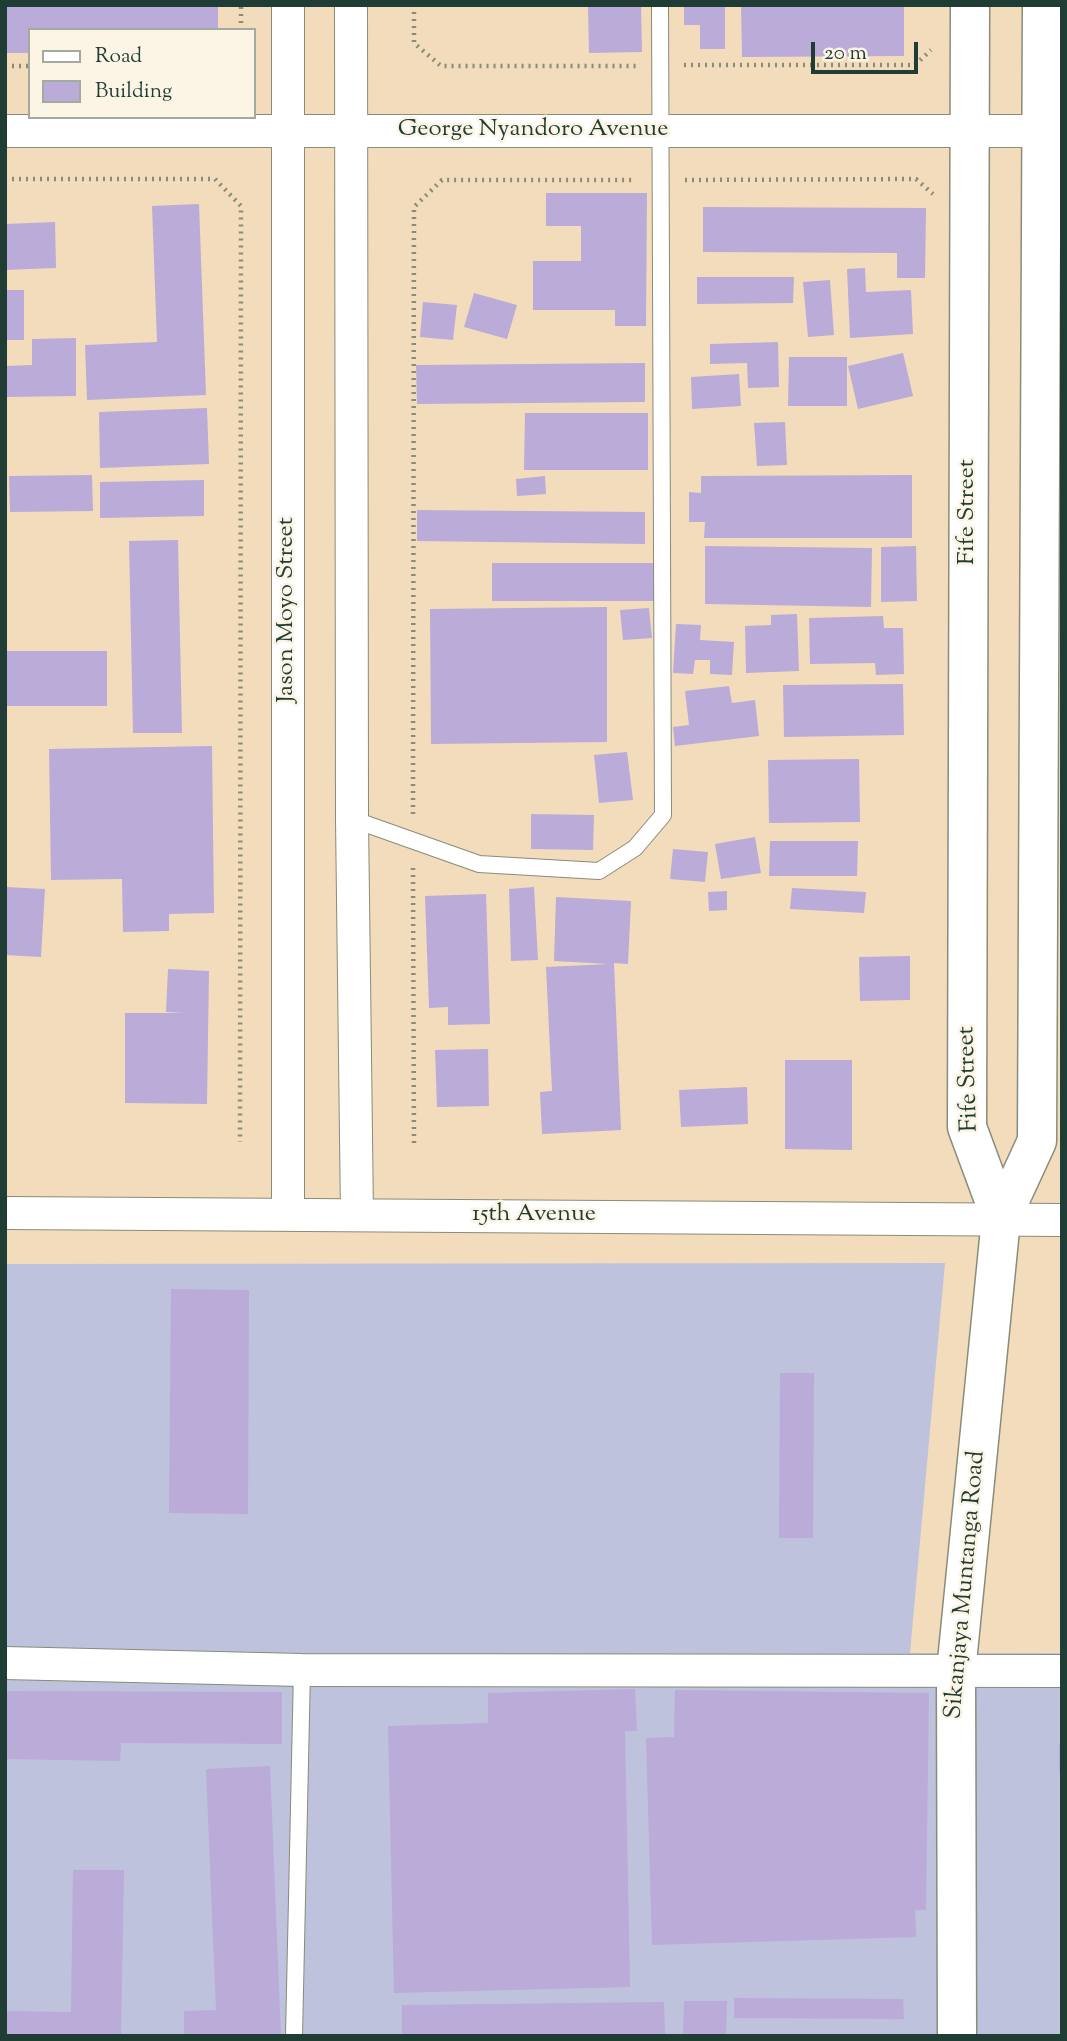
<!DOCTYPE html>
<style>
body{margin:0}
#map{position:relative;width:1067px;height:2041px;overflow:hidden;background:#f2dcbc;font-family:"Sorts Mill Goudy",serif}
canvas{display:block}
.frame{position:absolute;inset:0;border:7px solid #1f3d34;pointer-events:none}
.legend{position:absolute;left:28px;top:28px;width:228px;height:91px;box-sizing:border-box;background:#fcf5e5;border:2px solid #a4ab9e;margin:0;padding:9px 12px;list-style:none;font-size:21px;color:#1f3d34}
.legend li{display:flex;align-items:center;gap:14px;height:35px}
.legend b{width:35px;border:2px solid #a4ab9e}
.scale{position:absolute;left:811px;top:42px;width:107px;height:32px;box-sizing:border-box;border:4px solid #1f3d34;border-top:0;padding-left:9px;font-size:21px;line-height:24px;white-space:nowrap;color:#1f3d34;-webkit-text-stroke:5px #fcf5e5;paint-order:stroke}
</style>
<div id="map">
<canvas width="1067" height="2041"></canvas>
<div class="frame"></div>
<ul class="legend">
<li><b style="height:9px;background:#fff"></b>Road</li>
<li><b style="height:19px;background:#baabd9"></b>Building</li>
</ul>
<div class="scale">20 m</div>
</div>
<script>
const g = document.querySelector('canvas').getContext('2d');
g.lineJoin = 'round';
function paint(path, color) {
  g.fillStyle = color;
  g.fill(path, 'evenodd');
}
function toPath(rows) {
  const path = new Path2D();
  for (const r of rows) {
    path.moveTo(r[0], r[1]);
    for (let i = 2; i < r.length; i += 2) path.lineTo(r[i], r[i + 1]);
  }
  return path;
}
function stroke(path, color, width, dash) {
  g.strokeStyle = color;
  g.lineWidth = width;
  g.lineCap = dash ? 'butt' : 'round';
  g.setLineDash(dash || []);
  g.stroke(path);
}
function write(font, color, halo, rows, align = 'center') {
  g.font = font + ' "Sorts Mill Goudy",serif';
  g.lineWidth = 5;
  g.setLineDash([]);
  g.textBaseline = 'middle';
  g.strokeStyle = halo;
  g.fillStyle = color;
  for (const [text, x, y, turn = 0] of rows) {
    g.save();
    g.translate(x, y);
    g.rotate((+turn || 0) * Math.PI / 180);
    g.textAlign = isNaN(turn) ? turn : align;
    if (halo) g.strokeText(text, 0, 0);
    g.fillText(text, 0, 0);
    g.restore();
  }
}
paint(toPath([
 [945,1263,910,1653,1062,1653,1062,2036,5,2036,5,1264]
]), '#bfc2dd');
paint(toPath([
 [5,5,218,5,218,30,30,30,30,53,5,53],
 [588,5,641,5,642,52,589,53],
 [684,5,725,5,725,49,700,49,700,25,684,25],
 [741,5,904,5,904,56,742,57],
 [546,193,647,193,646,326,615,326,615,310,533,310,533,261,581,261,581,226,546,226],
 [199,204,206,395,87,400,85,345,157,342,152,206],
 [703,207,926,208,925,278,897,278,897,253,703,252],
 [55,222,56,268,5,270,5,224],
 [865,268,866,292,911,290,913,334,850,338,847,269],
 [697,277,794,277,793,303,697,304],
 [830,280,834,335,808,337,803,282],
 [5,290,24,290,24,340,5,340],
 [474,293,517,305,507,339,464,327],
 [423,302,457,305,453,340,420,337],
 [76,338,76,396,5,397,5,366,32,365,32,339],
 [778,342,779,387,748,388,747,363,710,364,710,344],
 [903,353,913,396,858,409,848,366],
 [789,357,847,357,847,406,788,406],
 [645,363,645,402,417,404,416,365],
 [739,374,741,406,692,409,691,377],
 [207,408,209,464,100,468,99,412],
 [525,413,648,413,648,470,524,470],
 [785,422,787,465,757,466,754,423],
 [92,475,93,511,10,512,9,476],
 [912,475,912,538,704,538,705,522,689,522,689,492,701,493,701,476],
 [545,476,546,494,517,496,516,479],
 [204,480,204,516,100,518,100,482],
 [417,510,645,512,645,544,417,541],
 [178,540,182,733,133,733,129,541],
 [705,546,872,548,871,607,705,604],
 [916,546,917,601,881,602,881,547],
 [492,563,654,563,654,601,492,601],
 [607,607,607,742,431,744,430,609],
 [649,608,652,638,623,640,620,610],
 [797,614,799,671,746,673,745,626,771,625,771,615],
 [883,616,884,628,903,628,904,674,876,675,875,663,810,664,809,618],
 [676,624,701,625,700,640,734,642,732,675,710,674,710,660,695,660,693,674,673,673],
 [5,651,107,651,107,706,5,706],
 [903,684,904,735,784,737,783,685],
 [729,686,732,703,755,700,759,736,675,746,673,727,689,725,685,691],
 [212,746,214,913,169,914,169,931,123,932,122,879,51,880,49,749],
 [627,752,633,800,599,803,594,755],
 [859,759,860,822,769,823,768,760],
 [531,814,594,815,593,850,531,849],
 [755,837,761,873,721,879,715,844],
 [770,841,858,841,857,876,769,876],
 [673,849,708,852,705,882,670,879],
 [5,887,45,889,41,957,5,955],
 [534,887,538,960,511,961,509,889],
 [792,888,866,892,864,913,790,909],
 [727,891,727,910,709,911,708,892],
 [486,894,490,1024,448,1025,448,1007,429,1008,425,896],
 [556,897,631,901,628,964,614,963,621,1130,542,1134,540,1092,552,1091,546,967,609,964,554,961],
 [910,956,910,1000,860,1001,859,957],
 [168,969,209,971,207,1104,125,1103,125,1013,186,1013,166,1012],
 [488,1049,489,1106,437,1107,435,1050],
 [785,1060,852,1060,852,1150,785,1149],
 [747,1087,748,1124,681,1127,679,1090],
 [171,1289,249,1290,248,1514,169,1513],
 [780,1373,814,1373,813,1538,779,1538],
 [635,1689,637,1731,625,1731,630,1987,394,1993,388,1726,488,1723,488,1693],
 [675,1690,929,1693,926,1910,915,1910,916,1937,652,1945,646,1738,674,1737],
 [5,1691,282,1692,282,1744,121,1743,120,1761,5,1759],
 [1059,1744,1062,1744,1062,1773,1059,1773],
 [270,1766,281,2036,184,2036,184,2011,216,2010,206,1769],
 [73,1870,124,1870,121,2036,5,2036,5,2011,71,2012],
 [734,1998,903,1999,904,2019,734,2018],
 [684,2001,727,2001,726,2036,683,2036],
 [664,2002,665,2036,402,2036,402,2005]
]), '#baabd9');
const lane = toPath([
 [352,819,479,864,599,871,635,848,663,815,660,5],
 [294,2036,302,1670]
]);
const street = toPath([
 [351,5,352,819,357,1215],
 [5,131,1062,131],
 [5,1213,1062,1220],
 [288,1215,288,5],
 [5,1663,302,1670,1062,1671]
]);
const secondary = toPath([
 [970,5,967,1127,1001,1219],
 [957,2036,956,1672,1001,1219,1037,1141,1042,5]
]);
stroke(lane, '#888c78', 18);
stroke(street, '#888c78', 34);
stroke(secondary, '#888c78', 41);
stroke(toPath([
 [414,5,414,43,441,66,637,66],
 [241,30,241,5],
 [684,65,915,65,931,50],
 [5,66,30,66],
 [5,179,215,179,241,206,240,1142],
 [685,180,916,179,933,194],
 [413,814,414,207,442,180,634,180],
 [413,868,414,1144]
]), '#888c78', 4.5, [2, 5]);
stroke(lane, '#fff', 16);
stroke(street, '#fff', 32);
stroke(secondary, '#fff', 38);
write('24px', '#1f3d34', '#fcf5e5', [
 ["George Nyandoro Avenue",533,131],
 ["Fife Street",969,512,-90],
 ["Jason Moyo Street",288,610,-90],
 ["Fife Street",970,1079,-92],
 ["15th Avenue",534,1216],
 ["Sikanjaya Muntanga Road",967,1585,-85]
]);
</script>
